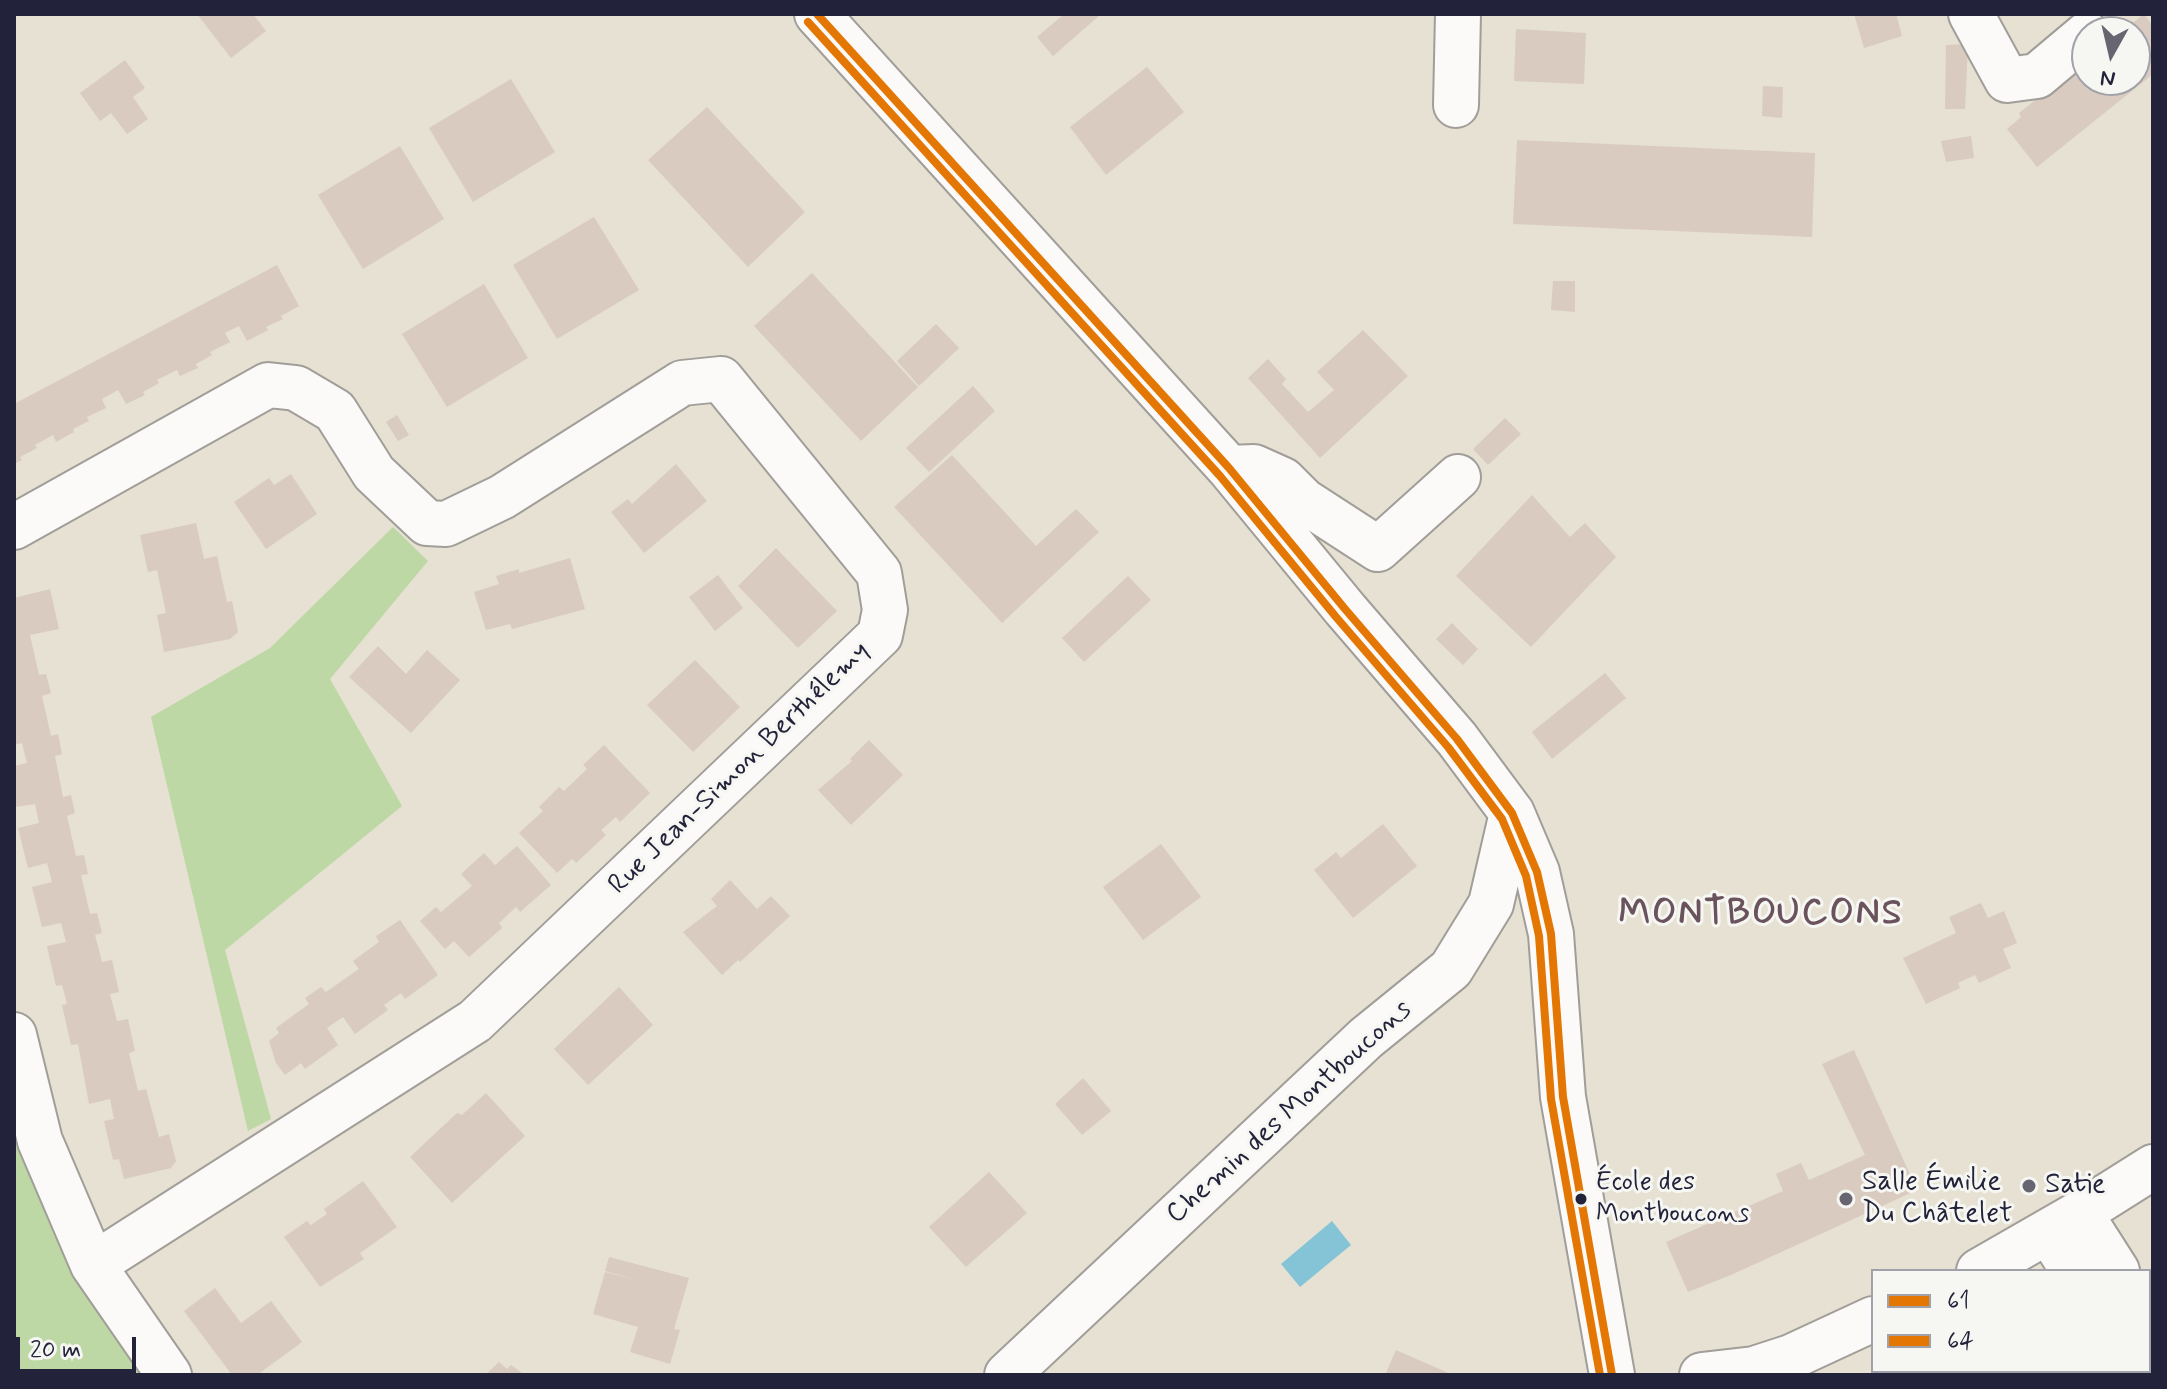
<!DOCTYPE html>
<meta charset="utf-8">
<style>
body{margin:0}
#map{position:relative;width:2167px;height:1389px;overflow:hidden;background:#e6e1d2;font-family:Mynerve,sans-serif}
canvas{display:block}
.frame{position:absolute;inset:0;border:16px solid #22223b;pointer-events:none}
.legend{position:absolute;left:1871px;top:1269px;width:280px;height:104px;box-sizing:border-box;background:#f6f6f2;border:2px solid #a1a1a9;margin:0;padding:10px 14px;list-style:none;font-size:24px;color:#22223b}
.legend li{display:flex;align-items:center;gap:16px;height:40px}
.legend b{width:40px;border:2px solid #a1a1a9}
.north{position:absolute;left:2071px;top:16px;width:80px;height:80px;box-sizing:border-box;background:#f6f6f2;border:2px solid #a1a1a9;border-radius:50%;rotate:188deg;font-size:22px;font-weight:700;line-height:32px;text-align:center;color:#22223b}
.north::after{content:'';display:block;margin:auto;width:28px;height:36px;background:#676570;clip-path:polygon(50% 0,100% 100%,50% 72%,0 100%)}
.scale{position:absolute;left:16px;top:1337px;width:120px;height:36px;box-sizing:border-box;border:4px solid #22223b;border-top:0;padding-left:10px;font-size:24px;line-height:28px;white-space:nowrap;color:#22223b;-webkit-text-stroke:6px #f6f6f2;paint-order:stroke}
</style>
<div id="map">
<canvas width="2167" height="1389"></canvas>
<div class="frame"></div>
<ul class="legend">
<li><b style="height:10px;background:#e47703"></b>61</li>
<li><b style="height:10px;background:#e47703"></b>64</li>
</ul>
<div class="north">N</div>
<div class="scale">20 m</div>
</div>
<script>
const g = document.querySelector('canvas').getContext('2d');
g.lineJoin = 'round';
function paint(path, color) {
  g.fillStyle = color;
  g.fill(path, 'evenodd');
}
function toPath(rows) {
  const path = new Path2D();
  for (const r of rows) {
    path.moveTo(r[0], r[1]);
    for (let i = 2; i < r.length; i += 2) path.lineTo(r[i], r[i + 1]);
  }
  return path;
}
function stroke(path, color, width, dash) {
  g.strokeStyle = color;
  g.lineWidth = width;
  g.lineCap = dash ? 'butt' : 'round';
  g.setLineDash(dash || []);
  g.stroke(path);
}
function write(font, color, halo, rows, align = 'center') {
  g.font = font + ' Mynerve,sans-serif';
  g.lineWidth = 6;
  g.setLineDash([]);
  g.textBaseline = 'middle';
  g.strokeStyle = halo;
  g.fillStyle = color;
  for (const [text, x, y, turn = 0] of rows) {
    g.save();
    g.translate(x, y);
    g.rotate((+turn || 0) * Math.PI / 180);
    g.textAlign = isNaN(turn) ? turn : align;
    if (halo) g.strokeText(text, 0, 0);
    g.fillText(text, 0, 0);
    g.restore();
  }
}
paint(toPath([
 [393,527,428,561,330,679,402,806,225,950,271,1119,248,1131,151,717,270,648],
 [14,1106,94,1301,142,1375,14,1375]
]), '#bdd8a5');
paint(toPath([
 [1332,1221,1351,1245,1300,1287,1281,1264]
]), '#85c4d7');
paint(toPath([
 [197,14,253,14,266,31,231,58],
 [1064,14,1101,14,1053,56,1037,37],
 [1854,14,1896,14,1902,36,1864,48],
 [2144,14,2153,26,2153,74,2037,167,2007,129,2021,117,2019,113,2087,59,2087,80,2135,80,2135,32,2121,32],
 [1516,29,1586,33,1584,84,1514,81],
 [1968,44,1965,109,1945,109,1946,45],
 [125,60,145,88,133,97,148,119,127,134,111,113,100,121,80,93],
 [1147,67,1184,112,1106,175,1070,127],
 [511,79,555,152,473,202,429,128],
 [1763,86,1783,87,1782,118,1762,116],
 [707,107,805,212,748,267,648,160],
 [1971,136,1974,158,1946,162,1941,141],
 [1517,140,1815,153,1812,237,1513,224],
 [400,146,444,219,363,269,318,195],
 [594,217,639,290,557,339,513,265],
 [277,265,299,306,281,316,283,319,266,327,268,330,247,341,239,326,225,333,230,342,210,352,212,355,196,364,198,368,180,376,177,370,157,380,159,383,143,392,145,395,126,404,118,390,102,399,106,408,87,417,89,421,73,429,74,432,56,442,53,435,35,445,37,448,20,457,22,460,14,464,14,404],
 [812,273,918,387,861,441,754,326],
 [1553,281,1575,281,1575,312,1551,310],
 [484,284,528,358,447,407,402,334],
 [936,324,959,348,919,386,897,361],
 [1363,330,1408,376,1320,458,1248,378,1268,359,1286,379,1282,384,1308,412,1334,390,1317,372],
 [973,386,995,411,929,472,906,448],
 [397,415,409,435,398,441,386,422],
 [1505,418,1521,434,1488,465,1473,449],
 [952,455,1036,546,1076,509,1099,532,1002,623,894,507],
 [676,464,707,501,644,553,611,512,628,499,632,504],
 [291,474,317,514,266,549,234,502,269,478,274,485],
 [1532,495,1570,537,1585,523,1616,557,1531,647,1456,576],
 [196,523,204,559,217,556,227,602,232,601,238,632,230,639,164,652,157,615,166,613,157,570,148,572,140,535],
 [776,548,837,611,798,648,738,586],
 [570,558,585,609,512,629,510,624,486,630,474,592,499,584,496,576,519,569,519,573],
 [718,575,743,608,715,631,689,597],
 [1128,576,1151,600,1084,662,1062,638],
 [50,589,59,629,30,635,39,675,46,674,51,693,42,696,51,736,58,734,62,754,55,756,63,797,71,795,75,813,67,816,76,856,84,855,88,874,81,875,90,914,97,913,102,933,95,935,102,962,112,960,119,992,110,994,117,1021,128,1019,135,1051,129,1053,138,1091,146,1089,159,1137,169,1134,176,1161,171,1168,124,1179,119,1159,113,1160,104,1121,114,1119,110,1099,89,1104,78,1044,71,1045,62,1005,67,1004,62,985,56,986,47,946,66,942,61,923,42,927,32,887,52,882,47,863,28,868,18,828,39,823,35,804,15,807,14,802,14,766,27,763,22,743,14,745,14,598],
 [1452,623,1478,649,1463,665,1436,639],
 [378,646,406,674,427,650,460,680,411,733,349,677],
 [695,660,740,707,693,752,647,705],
 [1605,673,1626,698,1552,759,1532,732],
 [869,740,903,775,851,825,818,790,852,761,850,759],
 [604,745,650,793,620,822,616,817,601,830,606,835,576,863,572,859,557,873,519,833,543,811,539,807,559,787,564,791,587,769,583,765],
 [1383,824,1417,866,1353,918,1314,870,1336,852,1341,858],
 [1161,844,1201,897,1143,940,1103,887],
 [517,846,551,885,520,912,516,907,499,923,502,928,469,957,454,941,445,949,420,921,436,907,441,912,472,886,461,874,484,853,495,865],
 [730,880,757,909,771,896,790,916,740,962,738,960,722,975,683,932,717,906,711,899],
 [1981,903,1988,918,2004,911,2017,943,2003,949,2011,968,1979,983,1975,975,1958,983,1960,988,1926,1004,1903,958,1956,933,1949,917],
 [400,920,438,975,405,999,401,993,384,1005,388,1010,355,1034,343,1017,327,1028,338,1045,305,1069,301,1063,285,1075,276,1063,269,1041,279,1033,276,1028,309,1004,305,998,321,987,326,992,359,969,353,961,379,942,376,936],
 [619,987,653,1025,588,1085,554,1049],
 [1854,1050,1917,1190,1731,1275,1688,1292,1666,1242,1783,1191,1776,1174,1801,1163,1809,1180,1865,1155,1822,1064],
 [1083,1078,1111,1111,1082,1135,1055,1104],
 [486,1093,525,1136,452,1203,410,1157,457,1113,462,1115],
 [989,1172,1027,1213,966,1267,929,1227],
 [363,1181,397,1227,360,1253,364,1259,320,1287,284,1237,307,1221,311,1225,327,1214,324,1209],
 [609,1257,689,1278,674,1329,680,1330,670,1364,630,1352,638,1327,593,1314,605,1272,637,1280,605,1271],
 [215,1288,241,1323,271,1301,302,1342,257,1375,232,1375,184,1311],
 [1396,1350,1453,1375,1385,1375],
 [499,1362,507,1369,511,1365,525,1375,485,1375]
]), '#d9cbc0');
const minor = toPath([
 [817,14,1229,468,1345,609,1457,739,1512,813,1537,872,1551,934,1563,1097,1612,1375],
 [1971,14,2007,80,2037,76,2087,34],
 [1456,105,1458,14],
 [1229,468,1254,467,1283,480,1304,501,1378,549,1458,477],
 [14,527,268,385,296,388,335,411,374,473,427,523,446,524,502,497,682,383,721,379,879,573,885,610,880,635,475,1021,93,1265,40,1141,14,1035],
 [2080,1213,2117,1271],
 [2049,1232,2073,1271],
 [93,1265,169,1375],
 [1979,1271,2080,1213,2153,1167],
 [2149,1320,2153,1327],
 [2133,1371,2135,1375],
 [1007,1375,1366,1038,1451,969,1491,904,1512,813],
 [1702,1375,1754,1369,1791,1357,1873,1319]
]);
stroke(minor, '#a19e99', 48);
stroke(minor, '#fbfaf8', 44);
stroke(toPath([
 [817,14,1229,468,1345,609,1457,739,1512,813,1537,872,1551,934,1563,1097,1612,1375]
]), '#e47703', 8);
stroke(toPath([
 [808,22,1220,476,1336,617,1448,747,1502,819,1526,876,1539,936,1551,1099,1600,1375]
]), '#e47703', 8);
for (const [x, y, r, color] of [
 [2029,1186,8,"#676570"],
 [1581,1199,7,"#22223b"],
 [1846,1199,8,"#676570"]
]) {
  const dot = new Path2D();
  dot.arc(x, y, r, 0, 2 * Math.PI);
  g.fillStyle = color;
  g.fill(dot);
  stroke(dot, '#f6f6f2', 3);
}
write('26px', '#22223b', '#f6f6f2', [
 ["École des",1596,1184],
 ["Montboucons",1596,1216]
], 'left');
write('28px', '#22223b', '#f6f6f2', [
 ["Rue Jean-Simon Berthélemy",740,769,-44],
 ["Chemin des Montboucons",1290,1113,-42]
]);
write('28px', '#22223b', '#f6f6f2', [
 ["Salle Émilie",1862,1183],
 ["Du Châtelet",1862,1215],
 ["Satie",2045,1186]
], 'left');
g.letterSpacing = '2px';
write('bold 36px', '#6a535d', '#f6f6f2', [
 ["MONTBOUCONS",1761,915]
]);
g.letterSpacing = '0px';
</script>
